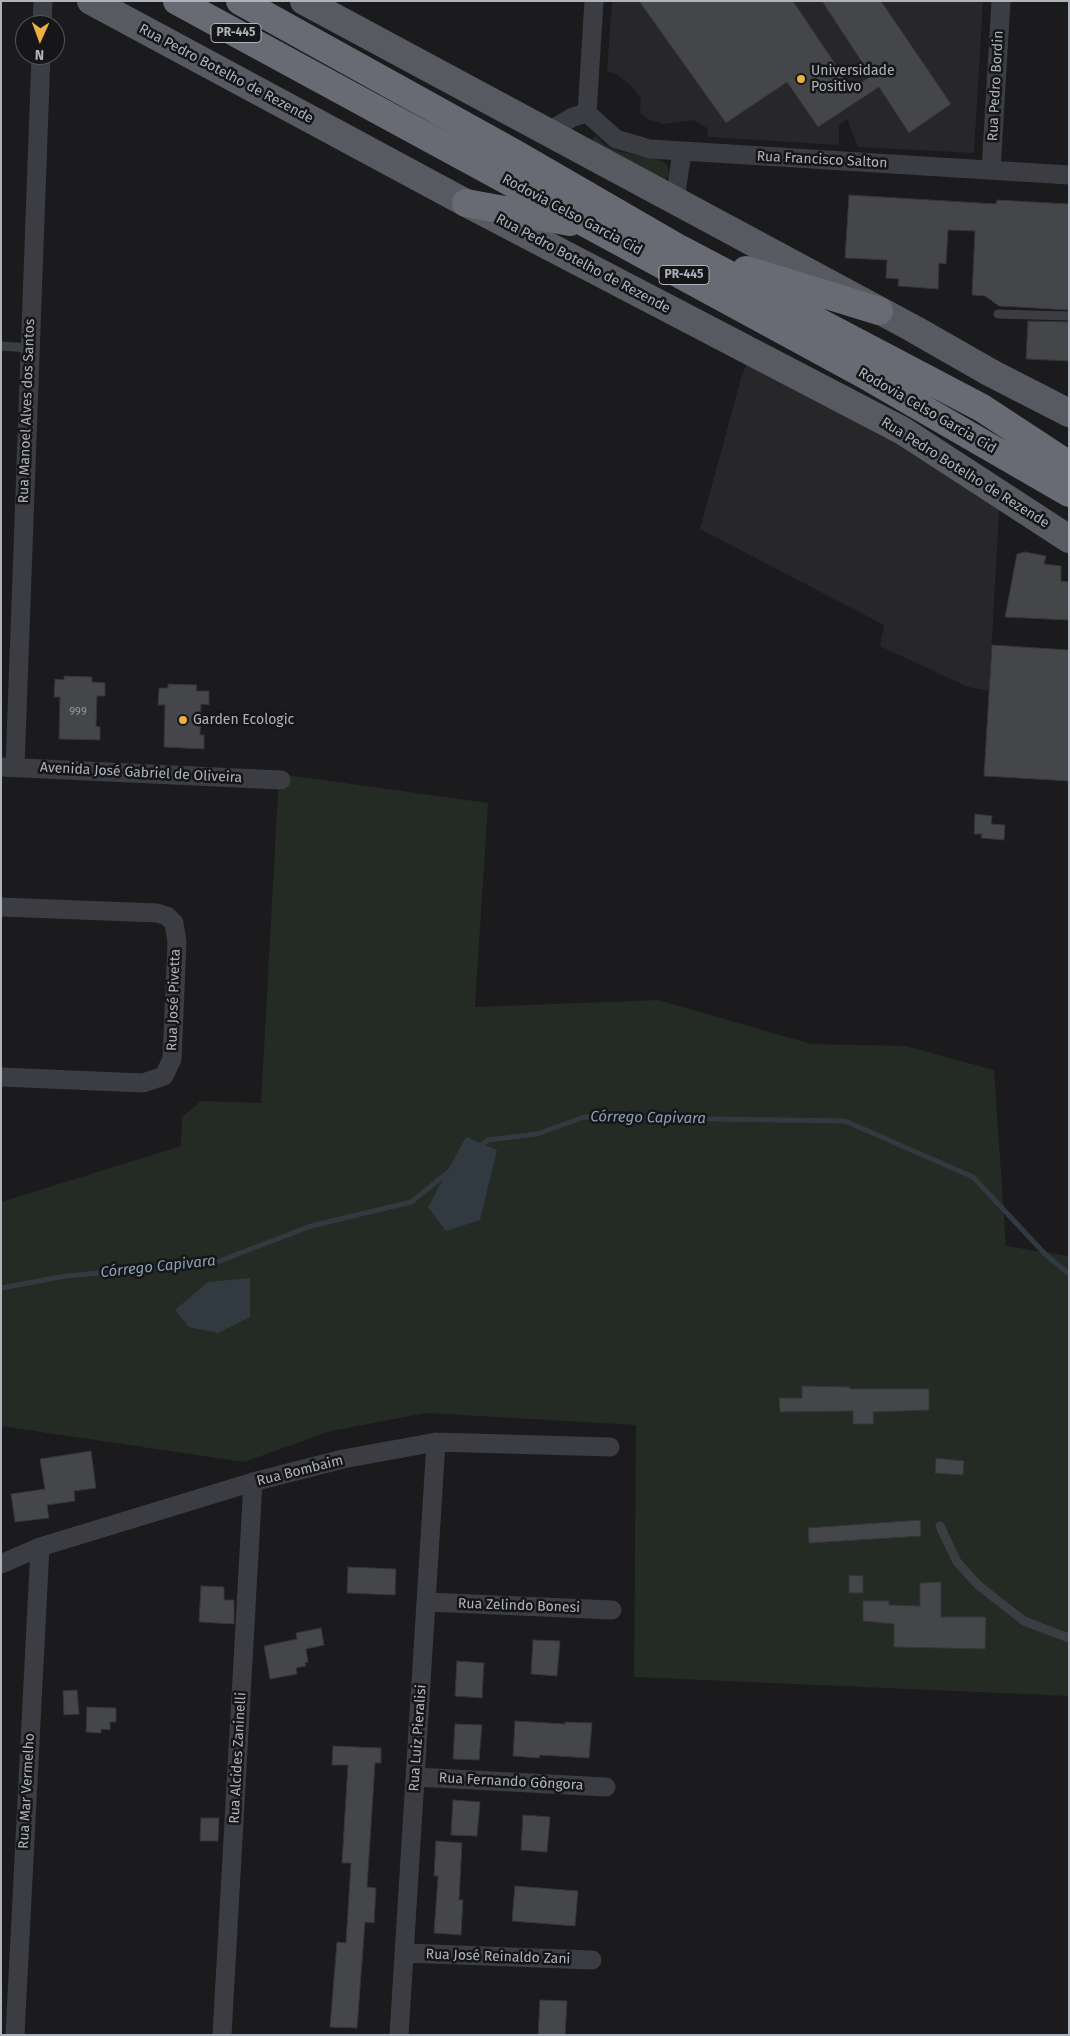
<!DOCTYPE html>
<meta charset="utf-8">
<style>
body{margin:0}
#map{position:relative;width:1070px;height:2036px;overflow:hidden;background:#1b1b1d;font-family:"Fira Sans",sans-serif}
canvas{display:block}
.frame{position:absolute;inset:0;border:2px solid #aeb3bc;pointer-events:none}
.north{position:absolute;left:15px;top:15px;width:50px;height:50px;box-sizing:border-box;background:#161618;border:1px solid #53555a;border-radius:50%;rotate:182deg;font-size:14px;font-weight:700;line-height:20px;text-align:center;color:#aeb3bc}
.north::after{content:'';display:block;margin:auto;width:18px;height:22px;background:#edb043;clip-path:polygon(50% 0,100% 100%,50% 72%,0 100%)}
</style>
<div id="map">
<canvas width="1070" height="2036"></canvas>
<div class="frame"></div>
<div class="north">N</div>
</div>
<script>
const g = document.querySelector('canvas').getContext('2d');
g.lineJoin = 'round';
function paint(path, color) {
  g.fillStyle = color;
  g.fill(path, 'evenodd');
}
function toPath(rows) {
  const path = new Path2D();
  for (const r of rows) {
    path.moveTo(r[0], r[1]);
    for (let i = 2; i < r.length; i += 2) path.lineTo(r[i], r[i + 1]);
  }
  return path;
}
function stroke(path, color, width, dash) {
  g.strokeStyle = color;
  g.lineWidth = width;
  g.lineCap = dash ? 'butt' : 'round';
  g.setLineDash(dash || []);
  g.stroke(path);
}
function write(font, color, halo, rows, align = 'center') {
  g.font = font + ' "Fira Sans",sans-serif';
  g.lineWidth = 5;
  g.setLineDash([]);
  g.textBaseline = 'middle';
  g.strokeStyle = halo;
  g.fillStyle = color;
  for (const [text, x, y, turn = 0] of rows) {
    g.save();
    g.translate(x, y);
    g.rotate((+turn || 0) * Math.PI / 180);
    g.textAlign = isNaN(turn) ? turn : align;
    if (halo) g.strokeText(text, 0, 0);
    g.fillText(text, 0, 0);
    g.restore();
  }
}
paint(toPath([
 [612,1,983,1,974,153,858,147,847,119,839,125,839,145,708,137,707,128,694,120,664,124,650,120,640,113,641,99,633,87,616,74,607,71],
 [750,357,1000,495,989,691,968,687,880,646,884,625,700,529,742,375]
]), '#27272a');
paint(toPath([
 [595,136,605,145,620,152,663,161,668,166,669,174,667,178,664,180,592,143],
 [279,774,488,803,475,1007,658,1000,811,1044,906,1046,994,1070,1006,1246,1069,1256,1069,1696,634,1677,636,1425,426,1413,331,1431,244,1462,1,1426,1,1202,181,1146,182,1117,201,1101,261,1103]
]), '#232b24');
paint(toPath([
 [466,1137,497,1150,480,1220,446,1231,428,1207],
 [250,1278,250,1317,218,1333,189,1327,175,1310,208,1282]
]), '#313a41');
stroke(toPath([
 [478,1148,488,1140,537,1134,584,1117,845,1121,973,1177,1046,1255,1069,1274],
 [1,1288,66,1276,217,1262,311,1226,411,1202,450,1171]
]), '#313a41', 5);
const building = toPath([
 [639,1,793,1,852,89,871,76,822,1,881,1,951,104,909,133,879,87,818,127,787,82,726,123,639,1],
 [849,195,996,204,997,200,1069,204,1069,310,999,306,985,296,972,295,975,231,948,230,946,264,939,263,938,289,898,286,899,279,886,278,887,260,845,258,849,195],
 [1028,321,1069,322,1069,361,1026,359,1028,321],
 [1025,552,1046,556,1044,564,1061,566,1061,581,1069,582,1069,620,1005,617,1017,554,1025,552],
 [992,645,1069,650,1069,781,984,776,992,645],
 [64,676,92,677,92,682,105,683,105,696,97,696,96,726,100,727,100,740,59,739,60,697,54,697,55,679,64,680,64,676],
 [168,684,197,685,196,691,209,691,209,705,201,704,200,735,204,735,204,749,164,747,165,705,158,705,159,688,168,688,168,684],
 [975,814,992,816,991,824,1005,825,1004,840,981,838,982,834,974,834,975,814],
 [802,1386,850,1387,850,1389,929,1389,929,1410,873,1412,874,1424,853,1424,853,1411,780,1412,779,1398,802,1398,802,1386],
 [91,1451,96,1488,74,1491,75,1501,47,1505,49,1518,15,1522,11,1494,45,1489,40,1459,91,1451],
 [936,1458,964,1461,963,1475,935,1473,936,1458],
 [920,1520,921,1536,809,1543,808,1528,920,1520],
 [348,1567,396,1569,395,1595,347,1593,348,1567],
 [849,1575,863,1576,863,1593,849,1593,849,1575],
 [941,1582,941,1617,986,1617,985,1649,894,1647,894,1624,863,1621,863,1601,889,1601,889,1605,920,1606,920,1583,941,1582],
 [201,1586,224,1587,224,1600,234,1600,234,1624,199,1622,201,1586],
 [321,1628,324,1645,306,1649,308,1662,305,1663,306,1666,296,1668,297,1674,270,1679,264,1646,297,1639,296,1633,321,1628],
 [533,1640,560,1641,557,1676,531,1674,533,1640],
 [457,1661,484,1663,482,1698,455,1696,457,1661],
 [77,1690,79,1714,64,1715,63,1691,77,1690],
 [87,1707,116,1708,116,1722,110,1722,110,1730,101,1729,101,1733,86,1732,87,1707],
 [515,1721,565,1724,565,1722,592,1723,589,1758,540,1755,539,1758,513,1756,515,1721],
 [455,1724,482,1725,479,1760,453,1759,455,1724],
 [333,1746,381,1748,381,1763,375,1763,367,1887,376,1888,374,1923,365,1922,357,2028,330,2027,337,1942,346,1943,351,1863,342,1863,348,1765,332,1765,333,1746],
 [453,1800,480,1802,477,1836,451,1835,453,1800],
 [523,1815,550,1817,547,1852,521,1850,523,1815],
 [201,1818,219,1818,218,1841,200,1841,201,1818],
 [436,1841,462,1843,459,1900,463,1900,461,1935,434,1933,438,1876,434,1876,436,1841],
 [515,1886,578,1891,575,1926,512,1921,515,1886],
 [540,2000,567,2001,565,2035,538,2035,540,2000]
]);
paint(building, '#45464a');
stroke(building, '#353539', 1);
stroke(toPath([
 [998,314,1069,316],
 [1,346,29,348],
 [940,1526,957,1562,978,1585,1024,1621,1069,1638]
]), '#3c3d42', 9);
stroke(toPath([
 [42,25,43,1],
 [587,113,616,139,650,149,1069,175],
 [587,113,594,1],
 [549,131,573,117,587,113],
 [991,170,1001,1],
 [675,199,682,152],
 [1,767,281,780],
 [15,767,41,55],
 [1,907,157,913,167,916,174,923,177,942,172,1059,164,1076,143,1083,1,1077],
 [1,1564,40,1547,253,1482,343,1459,436,1442,610,1447],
 [427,1602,612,1610],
 [416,1777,606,1787],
 [404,1953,592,1960],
 [15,2035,40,1547],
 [222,2035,253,1482],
 [399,2035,436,1442]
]), '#3c3d42', 19);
stroke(toPath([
 [91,1,466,203,903,431,1069,539],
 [304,1,914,329,991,373,1069,413]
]), '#585a61', 28);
stroke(toPath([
 [177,1,863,374,1069,493],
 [240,1,514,153,680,249,982,408,1069,465],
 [466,203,570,222],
 [746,270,879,311]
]), '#686b73', 28);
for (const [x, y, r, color] of [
 [801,79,5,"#edb043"],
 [183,720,5,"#edb043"]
]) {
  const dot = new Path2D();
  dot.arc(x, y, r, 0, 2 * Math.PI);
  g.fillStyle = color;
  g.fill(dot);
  stroke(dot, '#161618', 2);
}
write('11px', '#9498a0', null, [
 ["999",78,712]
]);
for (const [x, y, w] of [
 [236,33,50],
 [684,275,50]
]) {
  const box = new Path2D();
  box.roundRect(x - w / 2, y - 9.5, w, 19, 4);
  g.fillStyle = '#161618';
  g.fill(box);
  stroke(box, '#aeb3bc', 1);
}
write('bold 12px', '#aeb3bc', null, [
 ["PR-445",236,33],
 ["PR-445",684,275]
]);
write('14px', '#aeb3bc', '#161618', [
 ["Universidade",811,71],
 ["Positivo",811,87],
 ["Garden Ecologic",193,720]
], 'left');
write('14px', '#aeb3bc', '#161618', [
 ["Rua Pedro Botelho de Rezende",226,74,28],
 ["Rua Pedro Bordin",996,86,-87],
 ["Rua Francisco Salton",822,160,3],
 ["Rodovia Celso Garcia Cid",572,215,28],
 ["Rua Pedro Botelho de Rezende",583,264,28],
 ["Rua Manoel Alves dos Santos",27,411,-88],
 ["Rodovia Celso Garcia Cid",927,411,30],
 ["Rua Pedro Botelho de Rezende",965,473,32],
 ["Avenida José Gabriel de Oliveira",141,773,3],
 ["Rua José Pivetta",174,1000,-88],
 ["Rua Bombaim",300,1471,-14],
 ["Rua Zelindo Bonesi",519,1606,2],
 ["Rua Luiz Pieralisi",418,1738,-86],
 ["Rua Alcides Zaninelli",238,1758,-87],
 ["Rua Fernando Gôngora",511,1782,3],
 ["Rua Mar Vermelho",27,1791,-87],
 ["Rua José Reinaldo Zani",498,1957,2]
]);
write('italic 15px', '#87a1b5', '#161618', [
 ["Córrego Capivara",648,1118,1],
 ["Córrego Capivara",158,1267,-6]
]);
</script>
